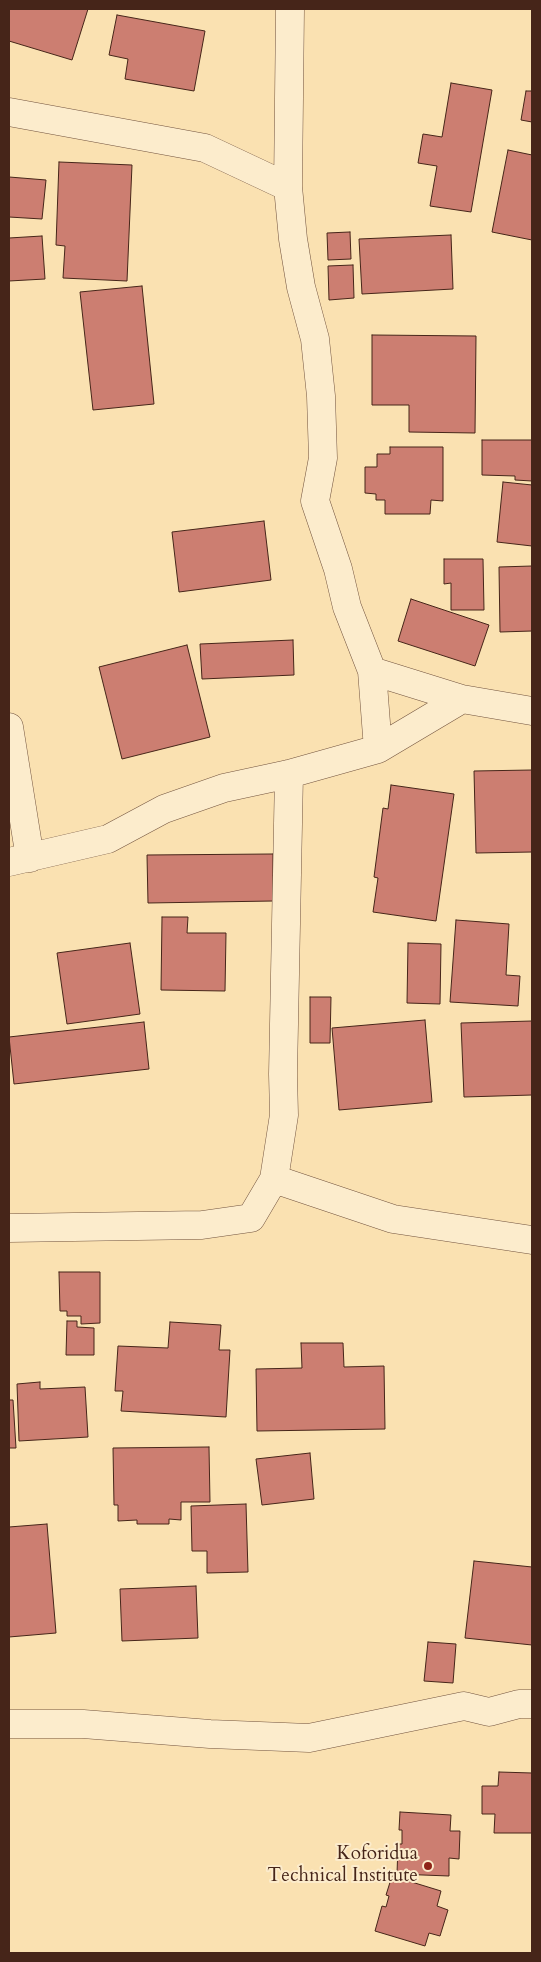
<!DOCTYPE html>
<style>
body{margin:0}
#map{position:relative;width:541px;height:1962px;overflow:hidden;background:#fae1b1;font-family:Cardo,serif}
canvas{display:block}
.frame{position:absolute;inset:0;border:10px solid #462519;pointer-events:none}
</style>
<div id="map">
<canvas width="541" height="1962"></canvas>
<div class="frame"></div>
</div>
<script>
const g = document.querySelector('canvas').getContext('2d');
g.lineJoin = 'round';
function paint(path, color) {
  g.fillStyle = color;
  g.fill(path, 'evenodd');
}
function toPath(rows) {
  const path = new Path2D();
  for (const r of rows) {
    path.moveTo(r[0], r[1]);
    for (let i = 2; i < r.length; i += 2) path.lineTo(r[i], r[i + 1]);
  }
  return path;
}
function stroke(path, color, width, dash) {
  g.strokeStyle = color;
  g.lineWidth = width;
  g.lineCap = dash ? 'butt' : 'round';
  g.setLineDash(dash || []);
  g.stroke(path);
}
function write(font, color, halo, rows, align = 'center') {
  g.font = font + ' Cardo,serif';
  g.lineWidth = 4;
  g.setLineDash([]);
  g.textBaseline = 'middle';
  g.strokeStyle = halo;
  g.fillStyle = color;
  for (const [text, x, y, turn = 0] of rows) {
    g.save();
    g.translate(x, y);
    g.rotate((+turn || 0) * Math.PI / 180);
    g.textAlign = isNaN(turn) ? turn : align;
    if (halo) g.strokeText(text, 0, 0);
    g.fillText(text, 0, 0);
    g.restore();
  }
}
const building = toPath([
 [9,9,88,9,72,60,9,41,9,9],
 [117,15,205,31,194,91,125,79,128,59,109,55,117,15],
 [451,83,492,90,471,212,430,206,437,166,418,163,423,134,442,137,451,83],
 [526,91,532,91,532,122,521,120,526,91],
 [508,150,532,155,532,240,492,232,508,150],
 [59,162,132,165,127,281,63,278,65,246,56,245,59,162],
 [9,177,46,180,42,219,9,217,9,177],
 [350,232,351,259,328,260,327,233,350,232],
 [451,235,453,289,362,294,359,239,451,235],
 [42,236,45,279,9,281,9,238,42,236],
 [353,265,354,298,329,300,328,266,353,265],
 [142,286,154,404,93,410,80,292,142,286],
 [372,335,476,336,475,433,409,432,409,405,372,405,372,335],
 [482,440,532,440,532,481,515,480,515,476,482,475,482,440],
 [390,447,443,447,443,501,431,500,430,514,385,514,385,500,376,500,376,494,365,493,365,467,377,467,377,454,390,454,390,447],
 [503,482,532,485,532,546,497,542,503,482],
 [264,521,271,580,179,592,172,532,264,521],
 [444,559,483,559,484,610,451,610,451,583,444,584,444,559],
 [532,566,532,631,500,632,499,567,532,566],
 [411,599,489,625,475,666,398,641,411,599],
 [293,640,294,675,202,679,200,644,293,640],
 [187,645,210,737,122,759,99,667,187,645],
 [532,770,532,852,476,853,474,771,532,770],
 [391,785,454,794,436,921,373,912,378,878,374,877,383,808,388,809,391,785],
 [273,854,273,901,148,903,147,855,273,854],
 [162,917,188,917,187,933,226,933,225,991,161,990,162,917],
 [456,920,509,924,506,975,520,976,518,1006,450,1002,456,920],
 [130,943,140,1014,67,1024,57,953,130,943],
 [408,943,441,944,440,1004,407,1003,408,943],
 [310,997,331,997,330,1043,310,1043,310,997],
 [425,1020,432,1102,339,1110,332,1028,425,1020],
 [532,1021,532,1095,464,1097,461,1023,532,1021],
 [144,1022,149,1069,14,1084,9,1037,144,1022],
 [59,1272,100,1272,100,1323,81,1324,81,1316,67,1316,67,1311,60,1311,59,1272],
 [67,1321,77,1321,77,1327,94,1328,94,1355,66,1355,67,1321],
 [170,1322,221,1325,219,1350,230,1350,226,1417,121,1411,123,1391,115,1391,118,1346,168,1348,170,1322],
 [301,1343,343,1343,344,1367,384,1366,385,1429,257,1431,256,1369,302,1368,301,1343],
 [40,1382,40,1389,85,1387,88,1437,19,1441,17,1384,40,1382],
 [9,1400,13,1400,16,1448,9,1448,9,1400],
 [209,1447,210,1502,181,1502,181,1520,169,1519,169,1524,137,1524,137,1520,118,1521,118,1505,114,1505,113,1448,209,1447],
 [310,1453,314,1499,262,1505,256,1459,310,1453],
 [246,1504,248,1572,207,1573,207,1551,192,1551,191,1506,246,1504],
 [47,1524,56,1633,9,1637,9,1527,47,1524],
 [474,1561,532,1567,532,1645,465,1638,474,1561],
 [196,1586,198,1638,122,1641,120,1589,196,1586],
 [428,1642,456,1644,453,1683,424,1681,428,1642],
 [499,1772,532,1773,532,1833,494,1833,495,1814,482,1814,482,1786,498,1786,499,1772],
 [400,1812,451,1815,450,1831,460,1831,459,1859,449,1858,449,1876,397,1874,398,1844,402,1844,402,1830,399,1830,400,1812],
 [392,1876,441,1891,437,1906,448,1910,440,1936,429,1933,425,1946,375,1931,382,1906,386,1907,389,1896,386,1895,392,1876]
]);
paint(building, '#cc7e71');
stroke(building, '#462519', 1);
const minor = toPath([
 [290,9,288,187,293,239,301,287,315,339,321,396,323,458,315,501,338,569,347,607,372,671,462,699,532,711],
 [9,112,205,148,288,187],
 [9,727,30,858],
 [378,749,462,699],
 [289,774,283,1074,284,1115,274,1179,393,1219,532,1240],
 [9,862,108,839,164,809,224,788,289,774,378,749,372,671],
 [9,1228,202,1225,251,1218,274,1179],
 [9,1724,83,1724,210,1734,309,1738,464,1706,489,1712,519,1704,532,1704]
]);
stroke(minor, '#73543f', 29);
stroke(minor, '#fceccc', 28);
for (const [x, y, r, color] of [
 [428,1866,5,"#8f2418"]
]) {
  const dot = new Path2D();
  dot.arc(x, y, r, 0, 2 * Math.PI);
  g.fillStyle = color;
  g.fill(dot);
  stroke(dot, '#fceccc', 2);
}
write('19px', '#462519', '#fceccc', [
 ["Koforidua",418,1855],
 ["Technical Institute",418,1877]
], 'right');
</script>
